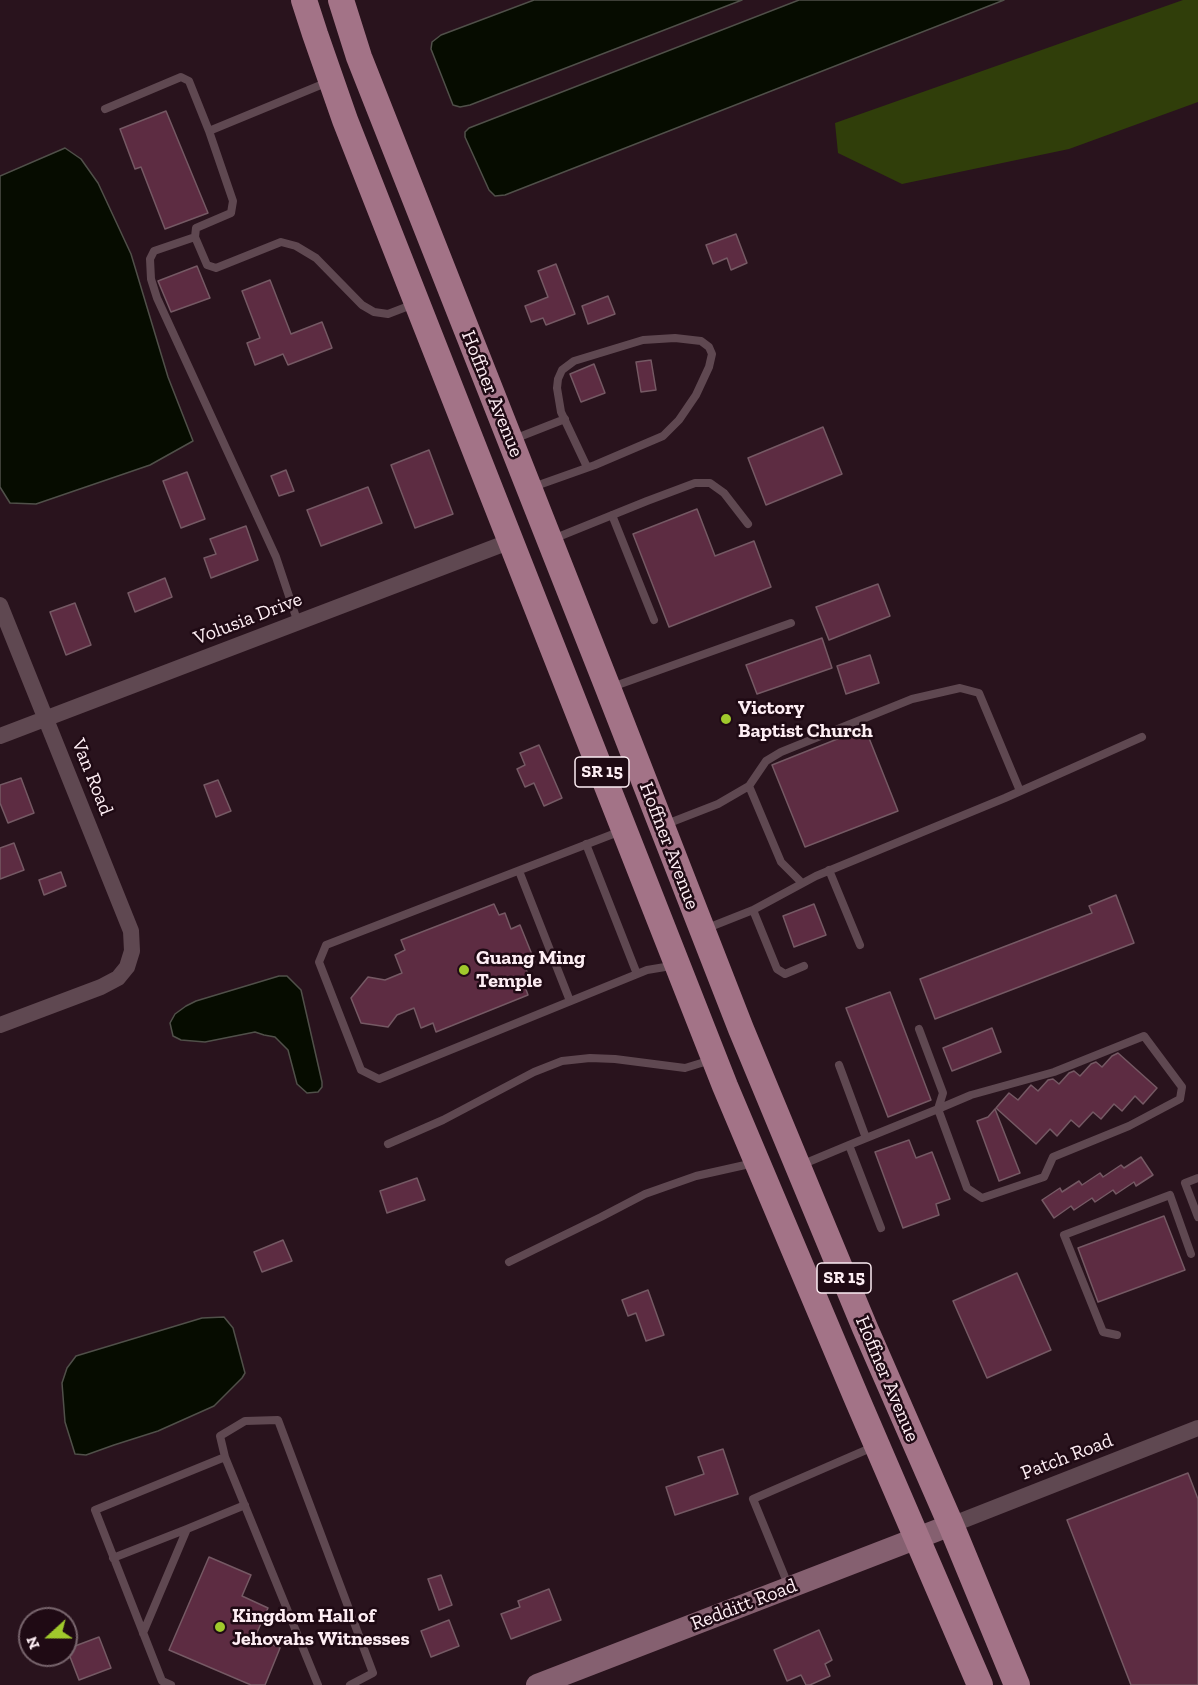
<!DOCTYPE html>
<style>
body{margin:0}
#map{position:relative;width:1198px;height:1685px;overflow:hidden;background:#29131d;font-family:"Zilla Slab",serif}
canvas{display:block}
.north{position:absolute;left:18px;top:1607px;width:60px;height:60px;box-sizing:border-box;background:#1f0a14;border:2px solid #78656d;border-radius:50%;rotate:249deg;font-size:16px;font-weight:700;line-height:24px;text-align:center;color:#fdedf3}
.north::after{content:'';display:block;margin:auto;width:21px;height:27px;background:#a0c92c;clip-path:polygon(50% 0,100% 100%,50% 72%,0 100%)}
</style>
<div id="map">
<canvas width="1198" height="1685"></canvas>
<div class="north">N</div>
</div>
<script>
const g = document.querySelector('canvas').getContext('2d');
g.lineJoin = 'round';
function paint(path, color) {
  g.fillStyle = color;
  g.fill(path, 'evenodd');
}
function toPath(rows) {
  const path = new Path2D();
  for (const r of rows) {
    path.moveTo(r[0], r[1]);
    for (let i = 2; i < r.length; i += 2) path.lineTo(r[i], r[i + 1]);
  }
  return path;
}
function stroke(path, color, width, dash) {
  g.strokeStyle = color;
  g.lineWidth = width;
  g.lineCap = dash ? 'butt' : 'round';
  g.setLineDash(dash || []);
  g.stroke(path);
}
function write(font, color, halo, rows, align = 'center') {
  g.font = font + ' "Zilla Slab",serif';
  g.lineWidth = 5;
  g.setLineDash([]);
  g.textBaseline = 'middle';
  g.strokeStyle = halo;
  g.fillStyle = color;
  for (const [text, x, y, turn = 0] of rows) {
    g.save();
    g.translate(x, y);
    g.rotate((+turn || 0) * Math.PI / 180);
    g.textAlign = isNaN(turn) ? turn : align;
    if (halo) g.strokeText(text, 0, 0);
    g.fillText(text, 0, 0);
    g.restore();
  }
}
paint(toPath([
 [1183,0,1198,0,1198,102,1069,149,902,184,838,153,835,123]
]), '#303e0a');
const water = toPath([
 [534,0,742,0,470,105,460,107,453,105,431,49,432,42,441,35,534,0],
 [799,0,1004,0,505,195,495,196,489,190,465,137,465,132,469,128,799,0],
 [65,148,81,159,98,183,131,254,168,377,193,441,150,465,36,504,10,503,0,487,0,176,65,148],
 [279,976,287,976,301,990,322,1082,322,1087,318,1092,307,1093,297,1084,288,1050,275,1037,264,1035,255,1032,205,1042,181,1040,173,1036,170,1023,175,1014,186,1006,196,1001,279,976],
 [224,1317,233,1328,245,1373,242,1378,214,1406,158,1431,114,1445,86,1455,75,1454,65,1422,62,1383,67,1368,76,1356,202,1318,224,1317]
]);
paint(water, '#060c00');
stroke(water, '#505049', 1.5);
const building = toPath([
 [166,111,208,213,165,229,141,167,135,169,120,129,166,111],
 [736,234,747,263,731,270,727,258,713,264,706,245,736,234],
 [556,264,575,314,546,325,543,318,531,322,525,306,548,297,538,271,556,264],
 [197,266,210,298,171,312,158,281,197,266],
 [270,280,291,334,322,322,332,348,288,365,283,354,255,365,247,343,260,338,242,291,270,280],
 [608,296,615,314,588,324,582,306,608,296],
 [651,360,656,390,641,392,636,362,651,360],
 [594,364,605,393,581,402,570,374,594,364],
 [823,427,842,474,766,505,748,458,823,427],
 [429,450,453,514,415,528,391,465,429,450],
 [286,470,294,491,279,496,271,476,286,470],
 [187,472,205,519,181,528,163,481,187,472],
 [368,487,382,523,321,546,307,510,368,487],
 [697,509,715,556,754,541,771,587,669,627,633,534,697,509],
 [246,526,258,560,211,578,204,558,216,554,210,539,246,526],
 [165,578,172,597,135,612,128,593,165,578],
 [878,584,890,616,829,640,816,607,878,584],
 [75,603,91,645,66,655,50,612,75,603],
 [822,638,832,668,757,694,746,665,822,638],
 [870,655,879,683,846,694,837,666,870,655],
 [865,728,898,811,805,847,772,765,865,728],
 [539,745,562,798,544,806,534,783,525,787,517,769,525,765,520,753,539,745],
 [21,778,34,813,8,823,0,803,0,785,21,778],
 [218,780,231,811,216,817,204,785,218,780],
 [14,843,24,870,0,879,0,848,14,843],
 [61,872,66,886,44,895,39,880,61,872],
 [1116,895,1134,943,935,1019,920,979,1092,913,1089,906,1116,895],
 [494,904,499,915,505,913,511,929,520,925,535,962,525,966,531,982,524,984,528,995,436,1032,433,1023,421,1028,414,1008,397,1015,388,1027,361,1023,351,998,368,977,385,980,402,973,395,955,405,950,401,940,494,904],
 [814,904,826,935,794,947,783,916,814,904],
 [890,992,931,1100,888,1117,846,1008,890,992],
 [992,1028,1001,1052,952,1071,943,1048,992,1028],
 [1118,1053,1157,1088,1143,1104,1135,1096,1122,1111,1114,1104,1101,1119,1093,1112,1079,1127,1071,1120,1057,1136,1050,1129,1036,1144,996,1108,1009,1093,1018,1100,1031,1085,1038,1091,1048,1080,1053,1079,1059,1084,1069,1073,1074,1071,1080,1076,1091,1064,1096,1062,1102,1067,1112,1056,1118,1053],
 [995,1109,1020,1173,999,1181,977,1121,988,1117,995,1109],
 [909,1140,916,1158,932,1152,950,1199,936,1204,939,1215,903,1228,875,1152,909,1140],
 [1141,1157,1153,1175,1136,1186,1134,1182,1116,1194,1113,1190,1095,1202,1092,1198,1074,1210,1071,1206,1054,1218,1042,1200,1060,1188,1062,1192,1079,1181,1082,1185,1100,1173,1103,1177,1121,1165,1124,1168,1141,1157],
 [417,1178,425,1200,387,1213,380,1191,417,1178],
 [1164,1216,1185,1270,1098,1302,1078,1248,1164,1216],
 [283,1240,292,1261,262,1272,254,1252,283,1240],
 [1017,1273,1051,1350,987,1378,953,1301,1017,1273],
 [648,1290,664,1335,646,1341,636,1313,628,1316,622,1300,648,1290],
 [723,1449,738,1494,675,1515,666,1487,704,1474,698,1457,723,1449],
 [1188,1473,1198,1499,1198,1685,1131,1685,1067,1520,1188,1473],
 [209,1557,251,1575,242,1596,268,1608,255,1637,280,1648,265,1685,251,1685,169,1650,209,1557],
 [441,1575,452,1605,439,1610,428,1579,441,1575],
 [549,1589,561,1620,511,1639,501,1614,520,1607,518,1601,549,1589],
 [449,1620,459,1646,431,1657,421,1631,449,1620],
 [819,1630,832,1660,825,1664,830,1676,810,1685,806,1685,801,1675,787,1681,774,1650,819,1630],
 [99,1637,111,1668,79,1680,67,1649,99,1637]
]);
paint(building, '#5d2c42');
stroke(building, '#755964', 1.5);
stroke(toPath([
 [328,82,209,131,233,201,231,213,196,228,195,237,207,265,216,268,281,242,296,246,316,258,362,305,374,312,388,314,414,304],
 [105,109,181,77,189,81,209,131],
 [195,237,154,251,150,259,151,279,157,298,276,557,298,623],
 [514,439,565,419],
 [533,487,595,465,663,436,679,420,696,395,709,367,712,354,709,347,701,341,675,338,643,340,574,361,562,370,558,379,557,388,561,412,587,467],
 [612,515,654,620],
 [553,539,647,501,695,483,710,483,724,493,748,524],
 [612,687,791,623],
 [749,786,766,761,781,752,912,699,960,688,979,693,1020,791],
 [664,825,718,804,749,786,781,862,802,883],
 [621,831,326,945,319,962,361,1070,379,1079,647,970,665,967,674,963],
 [586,844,637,974],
 [829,870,860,945],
 [519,871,570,1001],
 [753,910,777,969,785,974,804,966],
 [705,929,753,910,816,876,1005,798,1142,737],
 [839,1065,866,1138],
 [388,1144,443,1120,534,1072,562,1061,590,1058,615,1059,685,1068,711,1060],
 [849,1145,881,1228],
 [801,1165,849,1145,938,1109,971,1095,1054,1072,1144,1036,1182,1087,1180,1099,1129,1126,1053,1157,1044,1177,982,1198,967,1188,938,1109,943,1093,919,1029],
 [1198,1178,1185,1183,1198,1217],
 [509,1262,601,1217,645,1194,696,1176,754,1163],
 [1117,1335,1103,1332,1064,1235,1170,1195,1191,1254],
 [225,1457,318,1685],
 [113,1558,187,1529],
 [789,1587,753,1499,873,1447],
 [143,1633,187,1529,245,1505],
 [171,1685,162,1681,95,1510,225,1457,220,1436,245,1421,278,1420,373,1673,350,1685]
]), '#5f4851', 8);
stroke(toPath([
 [0,605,131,931,132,951,127,967,118,978,101,987,0,1025],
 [0,736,511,541],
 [951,1525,1198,1428]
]), '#5f4851', 16);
stroke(toPath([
 [537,1685,951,1525]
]), '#856070', 22);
stroke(toPath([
 [304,0,315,34,345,120,725,1086,857,1399,980,1685],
 [341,0,359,57,608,688,741,1029,865,1328,951,1525,1017,1685]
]), '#a37387', 26);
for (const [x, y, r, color] of [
 [726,719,6,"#a0c92c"],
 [464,970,6,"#a0c92c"],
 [220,1627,6,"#a0c92c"]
]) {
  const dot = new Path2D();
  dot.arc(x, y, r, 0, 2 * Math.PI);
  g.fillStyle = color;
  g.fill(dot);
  stroke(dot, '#1f0a14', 2);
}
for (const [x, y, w] of [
 [602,772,54],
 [844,1278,54]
]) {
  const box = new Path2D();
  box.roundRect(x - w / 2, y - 15, w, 30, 4.5);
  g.fillStyle = '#1f0a14';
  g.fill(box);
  stroke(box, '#fdedf3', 1.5);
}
write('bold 18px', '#fdedf3', null, [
 ["SR 15",602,772],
 ["SR 15",844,1278]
]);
write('20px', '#fdedf3', '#1f0a14', [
 ["Hoffner Avenue",492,394,68],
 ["Volusia Drive",248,619,-21],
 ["Van Road",92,777,68],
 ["Hoffner Avenue",669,846,69],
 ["Hoffner Avenue",887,1379,67],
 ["Patch Road",1067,1457,-21],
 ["Redditt Road",744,1605,-21]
]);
write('bold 20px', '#fdedf3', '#1f0a14', [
 ["Victory",738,708],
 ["Baptist Church",738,731],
 ["Guang Ming",476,958],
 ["Temple",476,981],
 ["Kingdom Hall of",232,1616],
 ["Jehovahs Witnesses",232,1639]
], 'left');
</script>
